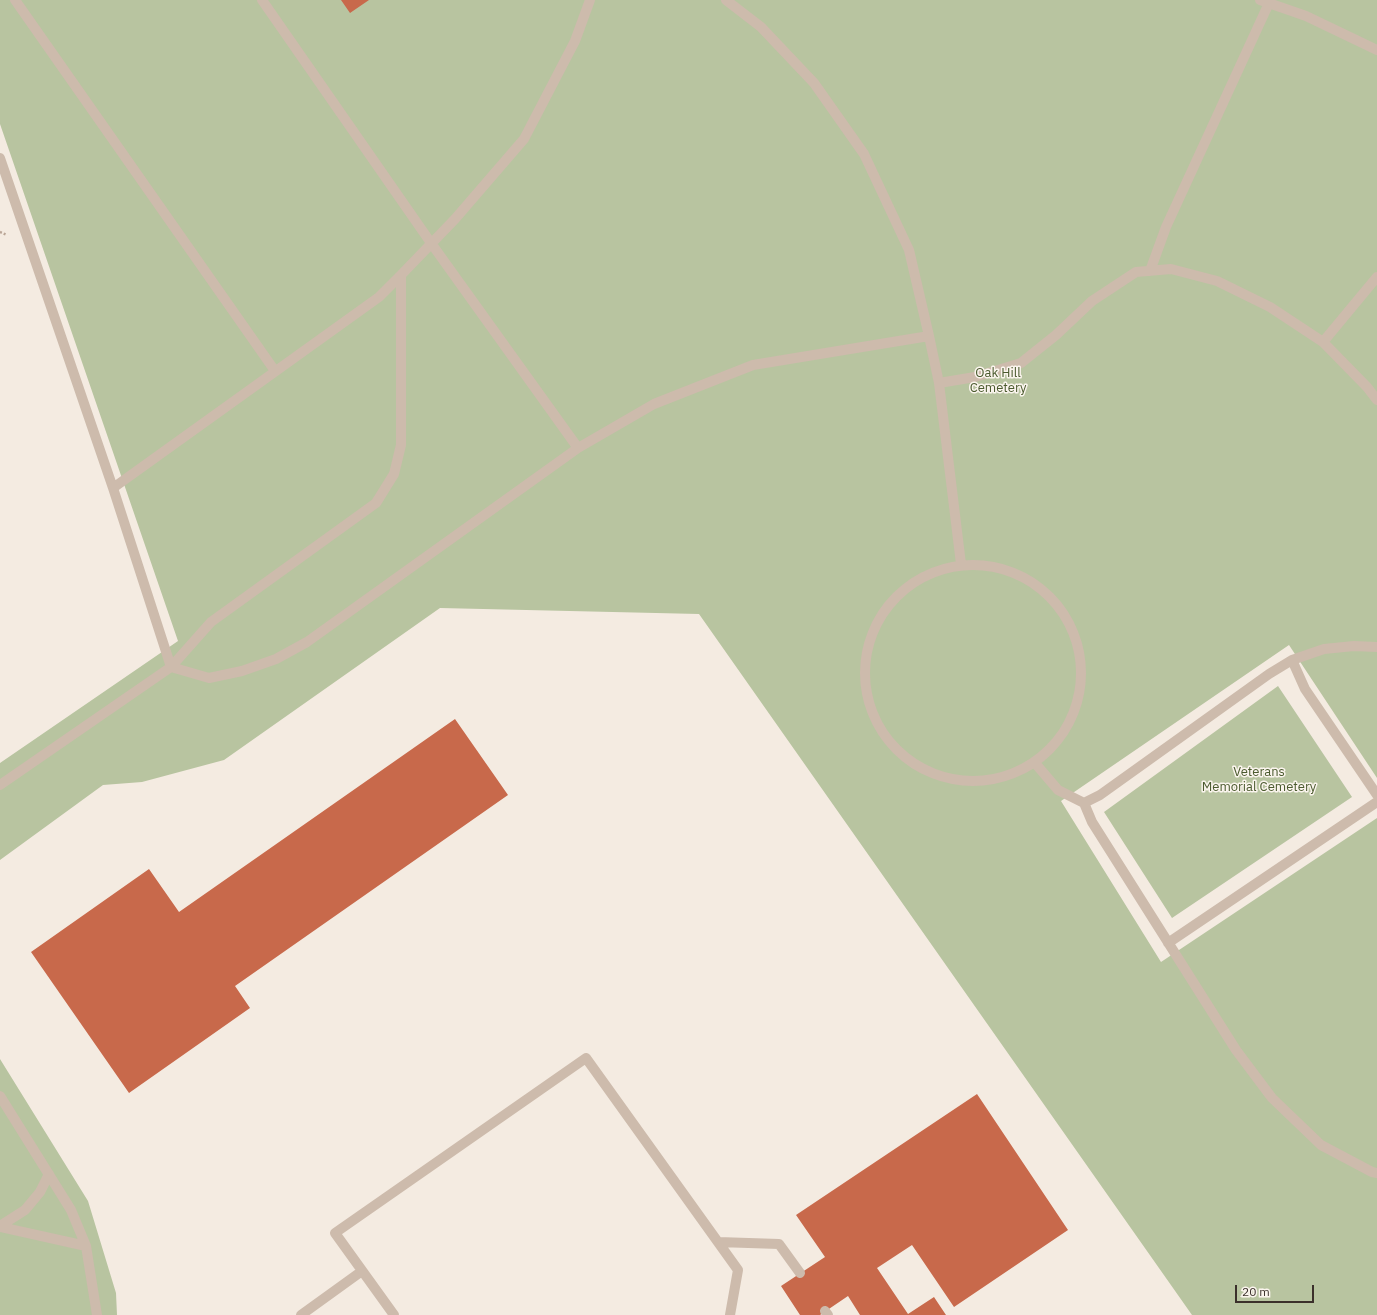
<!DOCTYPE html>
<style>
body{margin:0}
#map{position:relative;width:1377px;height:1315px;overflow:hidden;background:#f4ebe1;font-family:"IBM Plex Sans",sans-serif}
canvas{display:block}
.scale{position:absolute;left:1235px;top:1285px;width:79px;height:18px;box-sizing:border-box;border:2px solid #3b302b;border-top:0;padding-left:5px;font-size:12px;line-height:14px;white-space:nowrap;color:#3b302b;-webkit-text-stroke:3px #fbf5ee;paint-order:stroke}
</style>
<div id="map">
<canvas width="1377" height="1315"></canvas>
<div class="scale">20 m</div>
</div>
<script>
const g = document.querySelector('canvas').getContext('2d');
g.lineJoin = 'round';
function paint(path, color) {
  g.fillStyle = color;
  g.fill(path, 'evenodd');
}
function toPath(rows) {
  const path = new Path2D();
  for (const r of rows) {
    if (r.length === 3) {
      path.moveTo(r[0] + r[2], r[1]);
      path.arc(r[0], r[1], r[2], 0, 2 * Math.PI);
      continue;
    }
    path.moveTo(r[0], r[1]);
    for (let i = 2; i < r.length; i += 2) path.lineTo(r[i], r[i + 1]);
  }
  return path;
}
function stroke(path, color, width, dash) {
  g.strokeStyle = color;
  g.lineWidth = width;
  g.lineCap = dash ? 'butt' : 'round';
  g.setLineDash(dash || []);
  g.stroke(path);
}
function write(font, color, halo, rows, align = 'center') {
  g.font = font + ' "IBM Plex Sans",sans-serif';
  g.lineWidth = 3;
  g.setLineDash([]);
  g.textBaseline = 'middle';
  g.strokeStyle = halo;
  g.fillStyle = color;
  for (const [text, x, y, turn = 0] of rows) {
    g.save();
    g.translate(x, y);
    g.rotate((+turn || 0) * Math.PI / 180);
    g.textAlign = isNaN(turn) ? turn : align;
    if (halo) g.strokeText(text, 0, 0);
    g.fillText(text, 0, 0);
    g.restore();
  }
}
paint(toPath([
 [0,0,1377,0,1377,778,1289,645,1061,801,1161,962,1377,818,1377,1315,1192,1315,699,614,440,608,224,760,142,782,103,785,0,860,0,763,178,641,0,124],
 [1278,686,1352,797,1172,918,1104,812],
 [0,1059,88,1201,116,1293,117,1315,0,1315]
]), '#b8c4a0');
paint(toPath([
 [341,0,369,0,350,13],
 [455,719,508,795,235,986,250,1008,129,1093,31,952,149,869,179,912],
 [977,1094,1068,1230,954,1307,912,1245,877,1268,908,1314,934,1297,946,1315,860,1315,848,1296,820,1315,800,1315,781,1286,825,1257,796,1215]
]), '#c8694b');
stroke(toPath([
 [0,232,7,235]
]), '#b9a596', 2.5, [2, 2]);
stroke(toPath([
 [15,0,275,371],
 [262,0,431,243,578,448,654,404,753,365,929,336],
 [726,0,761,27,814,83,864,154,909,250,929,336,939,383,961,564],
 [1260,0,1306,16,1377,50],
 [0,158,113,488,171,667,0,785],
 [1150,271,1166,227,1269,3],
 [401,275,401,445,394,474,376,503,211,622,171,667,209,678,242,671,276,659,307,642,578,448],
 [1323,342,1377,277],
 [939,383,975,377,1021,363,1056,335,1092,301,1136,272,1171,269,1217,281,1270,307,1323,342,1367,387,1377,400],
 [113,488,379,297,401,275,455,219,524,139,575,41,590,0],
 [973,673,108],
 [1292,660,1305,689,1377,795],
 [1035,763,1058,790,1084,803,1100,795,1269,674,1292,660,1324,649,1354,646,1377,647],
 [1084,803,1092,822,1236,1050,1272,1098,1321,1145,1372,1172,1377,1173],
 [1168,943,1377,802],
 [0,1096,71,1210,86,1246,0,1227],
 [0,1226,25,1210,40,1192,49,1174],
 [718,1242,779,1244,800,1273],
 [86,1246,97,1315],
 [825,1311,828,1315],
 [301,1315,362,1271],
 [394,1315,335,1233,586,1058,738,1270,730,1315]
]), '#cdbbac', 10);
write('13px', '#4a5a2e', '#fbf5ee', [
 ["Oak Hill",998,373],
 ["Cemetery",998,388],
 ["Veterans",1259,772],
 ["Memorial Cemetery",1259,787]
]);
</script>
